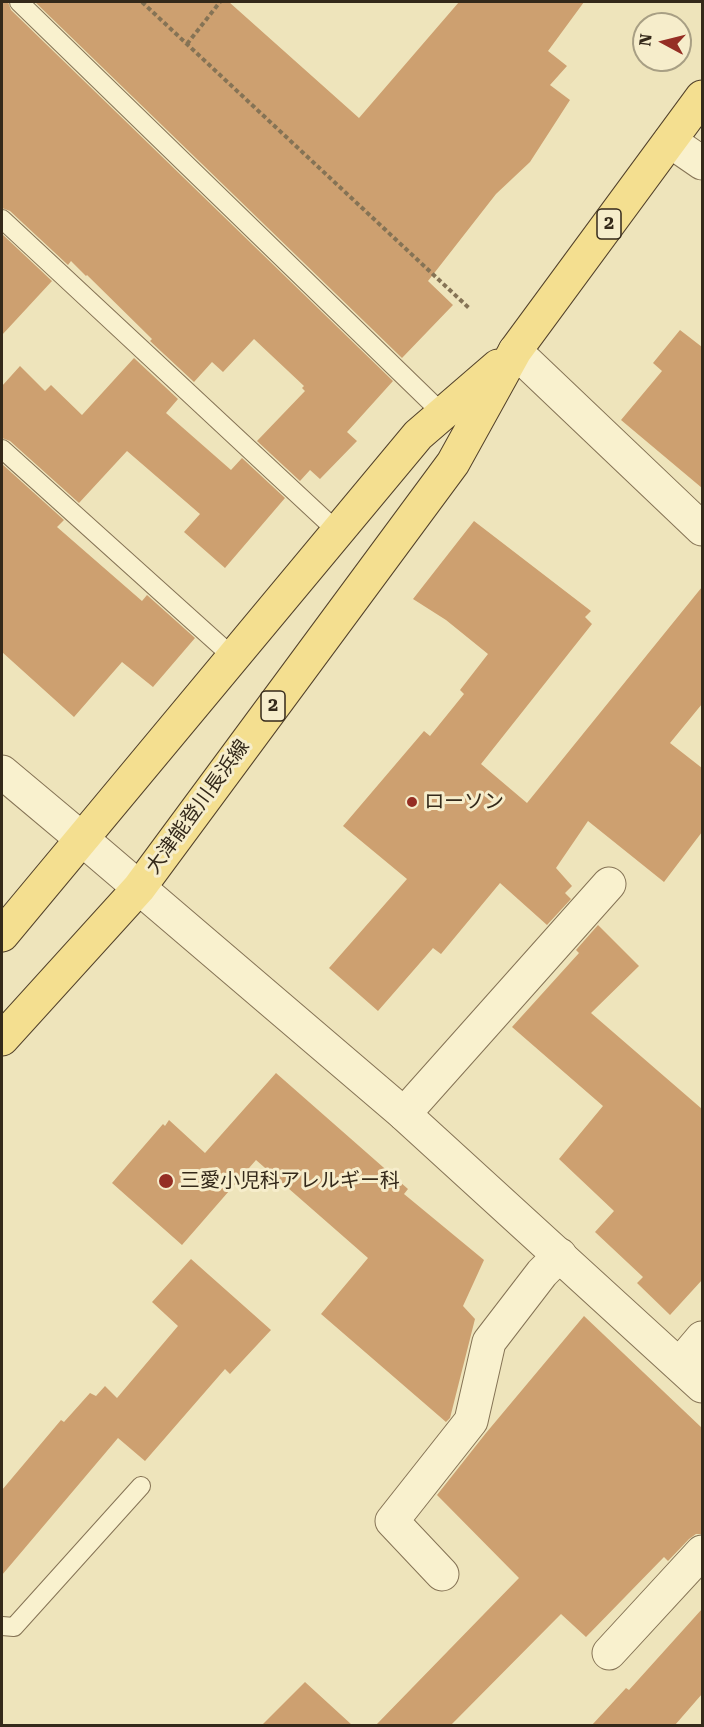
<!DOCTYPE html>
<meta charset="utf-8">
<style>
body{margin:0}
#map{position:relative;width:704px;height:1727px;overflow:hidden;background:#eee4bb;font-family:"Roboto Serif",serif}
canvas{display:block}
.frame{position:absolute;inset:0;border:3px solid #34291a;pointer-events:none}
.north{position:absolute;left:632px;top:12px;width:60px;height:60px;box-sizing:border-box;background:#f6edcb;border:2px solid #a89f84;border-radius:50%;rotate:277deg;font-size:16px;font-weight:700;line-height:24px;text-align:center;color:#34291a}
.north::after{content:'';display:block;margin:auto;width:21px;height:27px;background:#952e24;clip-path:polygon(50% 0,100% 100%,50% 72%,0 100%)}
</style>
<div id="map">
<canvas width="704" height="1727"></canvas>
<div class="frame"></div>
<div class="north">N</div>
</div>
<script>
const g = document.querySelector('canvas').getContext('2d');
g.lineJoin = 'round';
function paint(path, color) {
  g.fillStyle = color;
  g.fill(path, 'evenodd');
}
function toPath(rows) {
  const path = new Path2D();
  for (const r of rows) {
    path.moveTo(r[0], r[1]);
    for (let i = 2; i < r.length; i += 2) path.lineTo(r[i], r[i + 1]);
  }
  return path;
}
function stroke(path, color, width, dash) {
  g.strokeStyle = color;
  g.lineWidth = width;
  g.lineCap = dash ? 'butt' : 'round';
  g.setLineDash(dash || []);
  g.stroke(path);
}
function write(font, color, halo, rows, align = 'center') {
  g.font = font + ' "Roboto Serif","Noto Sans JP",serif';
  g.lineWidth = 6;
  g.setLineDash([]);
  g.textBaseline = 'middle';
  g.strokeStyle = halo;
  g.fillStyle = color;
  for (const [text, x, y, turn = 0] of rows) {
    g.save();
    g.translate(x, y);
    g.rotate((+turn || 0) * Math.PI / 180);
    g.textAlign = isNaN(turn) ? turn : align;
    if (halo) g.strokeText(text, 0, 0);
    g.fillText(text, 0, 0);
    g.restore();
  }
}
paint(toPath([
 [2,2,8,2,11,10,393,381,347,432,357,441,320,479,310,470,300,481,257,441,305,391,302,388,304,386,254,339,223,372,212,362,194,382,150,341,152,339,87,275,86,276,71,261,68,265,10,211,2,208],
 [35,2,229,2,359,118,459,2,584,2,548,51,567,66,550,85,570,100,530,162,496,194,428,281,453,305,402,358],
 [2,234,52,281,2,335],
 [680,330,702,347,702,488,621,420,662,371,653,363],
 [134,358,178,399,166,413,231,470,242,458,285,498,225,568,184,532,200,514,127,451,79,503,10,441,2,438,2,386,20,366,45,391,51,385,82,415],
 [2,464,64,520,57,527,142,601,147,595,195,638,153,687,122,662,74,717,2,652],
 [474,521,591,611,585,617,592,624,481,764,527,803,702,587,702,704,670,743,702,768,702,832,664,882,588,821,556,868,572,886,565,893,571,899,547,925,500,883,441,954,433,948,378,1011,329,968,407,879,343,826,424,731,430,736,464,694,460,690,488,654,446,620,413,599],
 [598,925,639,966,591,1013,702,1109,702,1280,670,1315,637,1283,643,1277,595,1232,614,1211,559,1159,603,1106,512,1027,579,953,576,950],
 [276,1073,408,1189,404,1194,484,1260,463,1306,475,1319,450,1418,446,1422,321,1314,368,1258,256,1160,182,1245,112,1183,163,1124,165,1126,169,1120,205,1153],
 [191,1259,271,1330,230,1374,225,1369,145,1461,118,1438,2,1575,2,1490,61,1420,64,1422,90,1393,96,1396,105,1386,117,1398,178,1326,152,1302],
 [584,1316,702,1428,702,1534,696,1534,689,1539,668,1561,664,1557,586,1637,561,1614,451,1725,376,1725,519,1578,437,1495,486,1433],
 [702,1609,702,1694,675,1725,592,1725,626,1688,629,1690],
 [305,1682,352,1725,262,1725]
]), '#cda070');
const service = toPath([
 [19,2,443,414],
 [2,219,338,532],
 [2,449,233,657],
 [2,1626,14,1627,141,1486]
]);
const minor = toPath([
 [670,141,702,163],
 [515,351,702,529],
 [404,1114,609,884],
 [680,1364,702,1338],
 [442,1574,392,1521,471,1421,489,1342,542,1273,560,1255],
 [609,1653,702,1552]
]);
const tertiary = toPath([
 [2,772,82,839,404,1114,702,1386]
]);
const primary = toPath([
 [2,935,418,435,498,366],
 [2,1039,139,888,453,463,515,351,702,97]
]);
stroke(service, '#857355', 20);
stroke(minor, '#857355', 35);
stroke(tertiary, '#857355', 35);
stroke(primary, '#52412a', 35);
stroke(toPath([
 [142,2,469,308],
 [187,44,220,2]
]), '#857355', 4, [4.5, 3]);
stroke(service, '#f9f1ce', 18);
stroke(minor, '#f9f1ce', 33);
stroke(tertiary, '#f9f1ce', 33);
stroke(primary, '#f4df90', 33);
for (const [x, y, r, color] of [
 [412,802,6,"#952e24"],
 [166,1181,8,"#952e24"]
]) {
  const dot = new Path2D();
  dot.arc(x, y, r, 0, 2 * Math.PI);
  g.fillStyle = color;
  g.fill(dot);
  stroke(dot, '#f6edcb', 2);
}
for (const [x, y, w] of [
 [609,224,24],
 [273,706,24]
]) {
  const box = new Path2D();
  box.roundRect(x - w / 2, y - 15, w, 30, 4.5);
  g.fillStyle = '#f6edcb';
  g.fill(box);
  stroke(box, '#34291a', 1.5);
}
write('bold 18px', '#34291a', null, [
 ["2",609,224],
 ["2",273,706]
]);
write('20px', '#34291a', '#f6edcb', [
 ["ローソン",424,802],
 ["三愛小児科アレルギー科",180,1181]
], 'left');
write('20px', '#34291a', '#f6edcb', [
 ["大津能登川長浜線",198,807,-54]
]);
</script>
